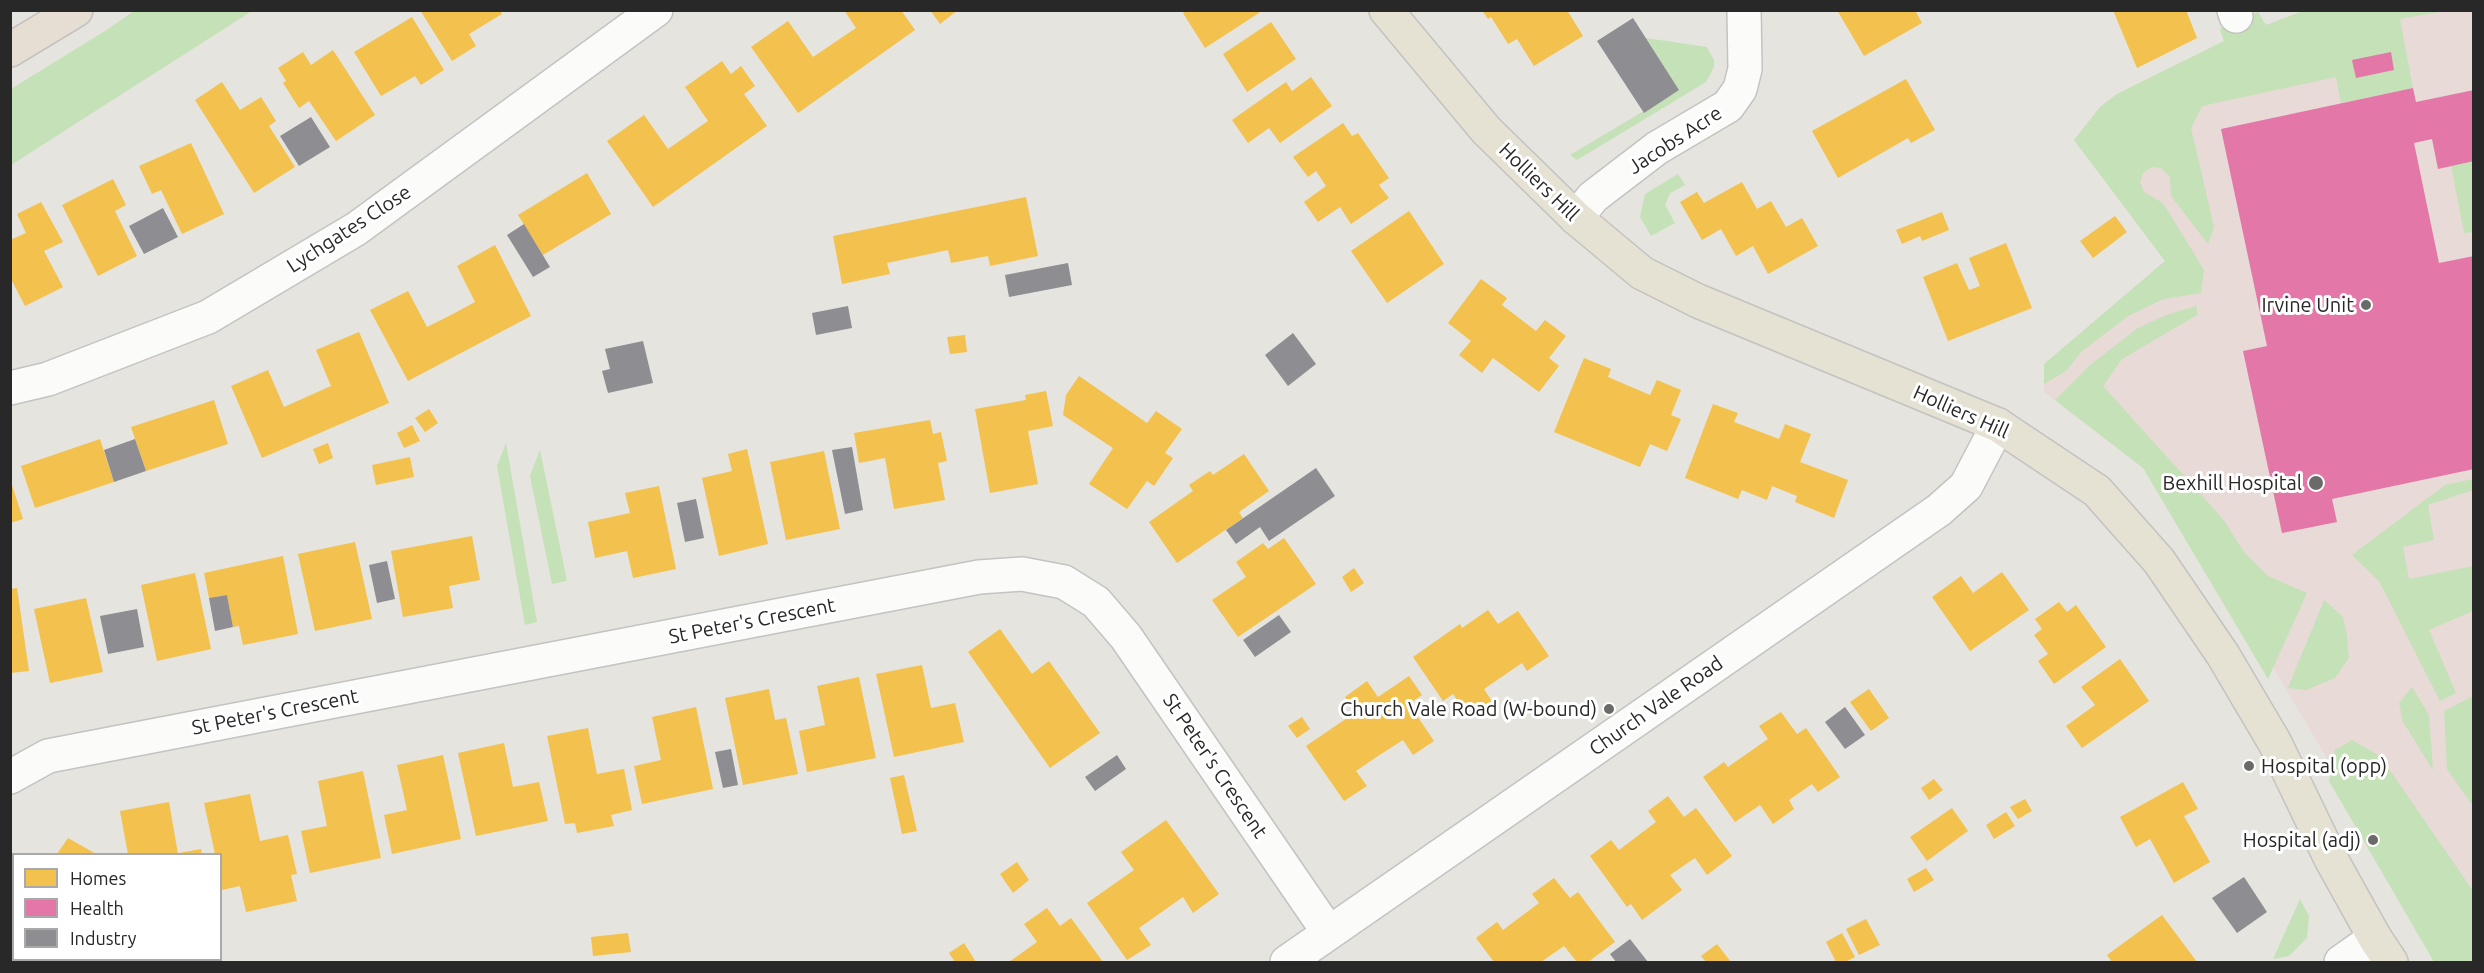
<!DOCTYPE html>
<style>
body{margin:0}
#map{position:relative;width:2484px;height:973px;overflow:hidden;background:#e6e4de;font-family:Ubuntu,sans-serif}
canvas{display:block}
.frame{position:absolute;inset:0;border:12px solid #282828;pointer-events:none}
.legend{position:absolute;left:12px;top:853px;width:210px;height:108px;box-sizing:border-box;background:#fff;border:2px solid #a9a9a9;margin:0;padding:8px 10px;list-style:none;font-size:18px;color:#282828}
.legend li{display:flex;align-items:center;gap:12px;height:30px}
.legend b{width:30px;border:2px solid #a9a9a9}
</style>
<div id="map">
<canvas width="2484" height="973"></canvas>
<div class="frame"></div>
<ul class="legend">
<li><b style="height:16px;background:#f2c14e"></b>Homes</li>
<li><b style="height:16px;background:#e377a8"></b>Health</li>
<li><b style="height:16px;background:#8d8d92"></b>Industry</li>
</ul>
</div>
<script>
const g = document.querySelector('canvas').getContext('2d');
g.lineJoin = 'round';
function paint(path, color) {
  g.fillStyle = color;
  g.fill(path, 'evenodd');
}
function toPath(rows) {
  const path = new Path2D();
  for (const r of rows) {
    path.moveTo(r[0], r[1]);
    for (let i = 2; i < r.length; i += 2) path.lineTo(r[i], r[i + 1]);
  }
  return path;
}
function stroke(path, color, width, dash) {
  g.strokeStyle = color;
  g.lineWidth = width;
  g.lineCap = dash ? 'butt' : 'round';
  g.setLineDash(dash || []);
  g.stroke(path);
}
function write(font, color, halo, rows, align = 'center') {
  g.font = font + ' Ubuntu,sans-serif';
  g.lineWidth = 6;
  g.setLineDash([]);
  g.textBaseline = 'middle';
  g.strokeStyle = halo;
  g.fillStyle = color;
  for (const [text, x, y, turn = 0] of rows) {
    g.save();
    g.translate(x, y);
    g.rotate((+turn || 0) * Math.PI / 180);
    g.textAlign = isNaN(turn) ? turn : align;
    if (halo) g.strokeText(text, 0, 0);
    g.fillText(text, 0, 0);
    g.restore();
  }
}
paint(toPath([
 [2303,11,2473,11,2473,962,2448,962,2278,676,2193,523,2143,468,2044,392,2044,364,2165,261,2074,140,2100,107,2117,94,2224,41,2220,29,2258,12,2266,25]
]), '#e8dad6');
paint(toPath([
 [134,11,252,11,11,165,11,89,108,29],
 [2303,11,2445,11,2400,19,2413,88,2341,103,2336,77,2202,106,2191,128,2214,227,2208,244,2171,196,2170,177,2161,168,2152,167,2143,173,2140,182,2144,192,2163,203,2204,270,2201,293,2163,299,2128,316,2081,352,2066,371,2044,384,2044,364,2165,261,2074,140,2100,107,2117,94,2224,41,2220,29,2258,12,2266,25],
 [1646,38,1707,47,1714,60,1714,67,1706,82,1577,160,1570,155,1679,90],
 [2473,161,2473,232,2464,233,2451,165],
 [1678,174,1685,185,1670,193,1665,205,1675,223,1651,236,1640,217,1645,194],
 [2197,306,2197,315,2122,359,2103,386,2223,519,2244,552,2268,576,2307,593,2268,679,2143,468,2055,400,2090,365,2138,328,2166,315],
 [506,443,537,622,525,625,497,466],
 [540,450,567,581,552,584,530,476],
 [2473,479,2473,490,2428,505,2434,540,2403,547,2409,579,2473,566,2473,611,2429,630,2456,693,2440,701,2379,581,2352,555,2445,485],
 [2324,600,2343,617,2347,636,2349,658,2335,678,2306,690,2288,688],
 [2412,687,2429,715,2433,770,2403,722,2399,703],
 [2473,696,2473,806,2447,769,2444,711],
 [2352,740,2380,756,2473,891,2473,962,2434,962,2329,781,2335,750],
 [2300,899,2309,916,2307,938,2289,956,2273,959]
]), '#c4e1b8');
paint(toPath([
 [420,10,500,10,502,14,469,34,476,46,452,61],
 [844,10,901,10,915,30,798,113,751,47,788,21,813,57,856,28],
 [930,10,958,10,940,24],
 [1187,10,1258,10,1259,13,1205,48,1183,13],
 [1482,10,1567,10,1583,36,1534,66,1517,39,1508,44,1491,17,1488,19],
 [1837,10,1915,10,1922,23,1864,56],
 [2113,10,2186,10,2197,38,2137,68],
 [412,17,444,70,421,85,415,76,381,96,354,52],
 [1271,22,1296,59,1247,92,1223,54],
 [333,50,375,115,336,141,309,101,299,108,283,83,286,81,278,68,303,52,311,65],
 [722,61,731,74,741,66,755,86,744,94,767,126,653,207,607,141,644,115,668,149,708,121,685,87],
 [1311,77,1332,106,1280,143,1269,128,1248,143,1232,120,1286,82,1292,91],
 [1906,79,1935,130,1911,143,1908,138,1838,178,1812,131],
 [222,82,240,110,261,97,276,121,269,126,295,167,254,193,195,100],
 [1343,123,1352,136,1358,133,1389,178,1379,185,1389,198,1351,224,1340,207,1318,222,1304,202,1326,186,1316,171,1308,177,1293,157],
 [191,143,224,214,182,234,161,190,152,194,139,166],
 [587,173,611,214,543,255,518,215],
 [113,179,126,205,115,211,137,256,98,276,62,205],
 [1742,182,1757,209,1771,201,1786,227,1802,218,1818,246,1768,274,1753,246,1736,256,1721,229,1702,240,1680,202,1697,192,1704,203],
 [1026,197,1038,256,990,266,988,256,951,263,948,250,887,263,890,274,842,284,833,236],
 [41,202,63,242,44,251,63,287,25,306,10,277,10,240,26,233,17,214],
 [1409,211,1444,264,1387,303,1351,251],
 [1942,212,1949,230,1922,241,1920,236,1902,244,1896,230],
 [2115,216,2127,232,2093,258,2080,241],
 [2006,243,2032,308,1948,341,1923,277,1957,263,1969,290,1980,286,1969,258],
 [495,245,531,316,408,381,370,310,408,291,427,327,451,315,475,302,457,266],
 [1481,279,1507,298,1502,305,1536,331,1545,320,1566,336,1549,358,1559,366,1539,392,1493,358,1482,373,1459,355,1471,341,1448,323],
 [359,332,389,403,262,458,231,386,268,370,284,407,331,386,316,350],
 [965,335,967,352,950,354,947,337],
 [1584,358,1611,369,1608,377,1650,395,1657,380,1681,390,1671,415,1681,419,1667,451,1650,444,1640,467,1554,432],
 [1079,376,1147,423,1156,411,1182,429,1165,453,1173,458,1154,486,1147,481,1127,509,1089,484,1113,448,1063,415,1066,395],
 [1046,391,1053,426,1028,431,1038,484,990,493,975,409,1026,400,1025,395],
 [214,400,228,444,146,471,131,427],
 [1713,404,1738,413,1734,422,1779,439,1785,424,1811,434,1800,462,1848,480,1834,518,1795,502,1797,496,1772,486,1767,500,1742,490,1738,499,1685,478],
 [429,409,438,423,425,432,415,418],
 [930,420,933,434,941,432,947,461,938,463,945,500,894,509,885,458,859,463,854,433],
 [412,425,420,441,404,448,397,433],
 [100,439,114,482,35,508,21,466],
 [328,443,333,458,319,464,313,449],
 [747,449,768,544,719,556,702,478,732,471,728,454],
 [824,451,840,529,786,540,770,462],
 [1244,454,1269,491,1239,512,1243,518,1177,563,1149,522,1193,491,1189,485,1210,471,1213,475],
 [410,457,414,477,376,485,372,465],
 [10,479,23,519,10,523],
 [659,486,676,569,633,578,627,551,595,558,588,522,630,513,625,493],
 [472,536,480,580,449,586,453,608,403,617,391,551],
 [1284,538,1316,584,1238,637,1212,600,1246,577,1236,562,1263,543,1268,549],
 [355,542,372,619,315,631,298,554],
 [283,556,298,634,243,645,239,626,233,627,227,595,209,598,204,573],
 [1354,568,1364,583,1351,592,1342,577],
 [2002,572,2029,610,1970,651,1932,597,1961,576,1973,593],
 [195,573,211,649,157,661,141,585],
 [17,588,29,671,10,673,10,589],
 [86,598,103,672,50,683,34,609],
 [2059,602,2067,612,2076,605,2106,647,2054,684,2038,661,2048,654,2034,635,2042,629,2035,619],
 [1488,610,1498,624,1518,611,1549,656,1527,671,1522,663,1484,689,1493,703,1470,718,1453,694,1443,701,1413,657,1460,624,1462,628],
 [1000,629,1032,674,1049,661,1100,733,1050,768,968,652],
 [2120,659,2149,701,2082,748,2066,726,2095,705,2081,687],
 [922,665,931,708,955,703,964,742,894,757,876,674],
 [1409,676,1422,695,1409,704,1434,741,1413,755,1403,740,1378,756,1356,771,1367,786,1344,801,1306,746,1356,712,1345,697,1367,681,1378,697],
 [859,677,876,758,807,772,799,731,825,725,817,686],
 [769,689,775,720,786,718,798,774,743,785,725,698],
 [1869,689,1889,718,1871,731,1850,702],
 [696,707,713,789,642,804,634,766,661,760,652,717],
 [1781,712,1797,734,1806,728,1840,777,1818,792,1812,784,1789,800,1794,809,1773,824,1760,805,1735,822,1703,777,1724,762,1728,767,1768,739,1759,726],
 [1302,717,1310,729,1297,738,1288,726],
 [588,728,597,774,624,769,632,810,611,815,614,826,577,833,575,823,565,824,547,736],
 [504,743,513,787,539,782,548,821,476,836,458,753],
 [443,755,461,839,392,854,384,815,407,810,397,765],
 [363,771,381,858,310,873,301,831,327,826,318,781],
 [904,775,917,831,902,834,890,778],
 [1934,779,1943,790,1929,800,1921,788],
 [2183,782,2198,809,2184,816,2210,862,2174,883,2150,839,2136,847,2120,817],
 [250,794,260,841,288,835,297,874,291,875,297,901,246,912,240,886,222,890,220,854,215,854,204,803],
 [1668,796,1684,817,1696,808,1732,856,1707,875,1695,858,1670,875,1682,890,1642,920,1631,904,1627,907,1590,856,1611,840,1619,850,1656,822,1648,811],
 [2025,799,2032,811,2018,819,2010,807],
 [169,802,178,854,128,854,120,811],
 [1952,808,1968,831,1927,861,1910,837],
 [2006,812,2015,826,1994,839,1986,825],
 [1166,820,1219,894,1193,913,1183,897,1139,928,1151,945,1127,960,1087,903,1134,870,1121,852],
 [68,838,96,854,57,854],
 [201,849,202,854,179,854,179,853],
 [1017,862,1029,880,1013,893,1000,874],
 [1926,868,1934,880,1914,892,1907,879],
 [1554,878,1570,898,1578,892,1615,942,1588,962,1577,962,1564,946,1541,962,1494,962,1476,938,1497,922,1503,930,1539,903,1532,894],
 [1047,908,1060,926,1071,918,1103,962,1009,962,1037,942,1024,924],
 [2162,915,2197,962,2112,962,2107,955],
 [1866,919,1880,945,1859,955,1846,929],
 [628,933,631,952,593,956,591,937],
 [1842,933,1855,957,1845,962,1836,962,1826,942],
 [964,943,976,962,955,962,949,953],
 [1717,944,1731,962,1706,962,1701,956],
 [10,954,14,954,14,960,77,960,77,962,10,962]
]), '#f2c14e');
paint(toPath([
 [2391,52,2394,70,2356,78,2352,60],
 [2413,88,2416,102,2474,90,2474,161,2438,169,2432,139,2414,143,2439,263,2474,256,2474,469,2332,499,2337,522,2282,533,2243,351,2267,346,2221,129]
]), '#e377a8');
paint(toPath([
 [1633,18,1679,90,1644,113,1597,41],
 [311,117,330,147,299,166,280,136],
 [163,208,178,237,144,254,129,226],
 [524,224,550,267,533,277,507,235],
 [1068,263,1072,285,1009,297,1005,275],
 [848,306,852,328,816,335,812,313],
 [1293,333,1316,364,1288,386,1265,355],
 [643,341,653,383,608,393,602,371,610,369,605,349],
 [135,439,146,471,114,482,104,450],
 [852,447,863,510,845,514,832,450],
 [1316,468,1335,496,1269,541,1260,527,1236,544,1226,530],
 [696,499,704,538,685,542,677,503],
 [387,561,395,599,377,603,369,565],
 [227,595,233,627,215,631,209,598],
 [137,609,144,647,108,654,100,616],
 [1279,615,1291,632,1255,657,1243,640],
 [1845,707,1865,735,1845,749,1825,722],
 [731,749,738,785,723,788,715,752],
 [1117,755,1126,769,1095,791,1085,777],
 [2244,877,2267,912,2237,933,2212,898],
 [1630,939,1648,962,1616,962,1610,954]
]), '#8d8d92');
const minor = toPath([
 [2234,10,2236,16],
 [1576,218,1593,197,1657,148,1728,106,1740,89,1745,69,1744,10],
 [10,388,48,379,208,317,356,229,656,10],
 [10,777,48,756,979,577,1022,574,1064,582,1096,602,1126,637,1329,933],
 [1287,962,1939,510,1966,486,1998,425],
 [2341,962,2375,938]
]);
const major = toPath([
 [1386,10,1486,130,1576,218,1642,273,1698,301,1998,425,2097,491,2159,561,2223,655,2275,743,2331,859,2375,938,2391,962]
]);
const highway = toPath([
 [10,50,76,10]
]);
stroke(minor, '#c4c3c3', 36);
stroke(major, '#c3c2c0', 36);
stroke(highway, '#c3c2c0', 36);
stroke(minor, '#fbfbfa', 33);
stroke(major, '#e5e2d3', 33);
stroke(highway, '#e7ded3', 33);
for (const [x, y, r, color] of [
 [2366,305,6,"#6a6a68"],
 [2316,483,8,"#6a6a68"],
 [1609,709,6,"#6a6a68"],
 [2249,766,6,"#6a6a68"],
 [2373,840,6,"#6a6a68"]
]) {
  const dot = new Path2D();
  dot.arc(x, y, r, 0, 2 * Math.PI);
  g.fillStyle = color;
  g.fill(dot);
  stroke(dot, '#fff', 2);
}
write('20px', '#282828', '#fff', [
 ["Jacobs Acre",1675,140,-33],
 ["Holliers Hill",1539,182,44],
 ["Lychgates Close",349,229,-33],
 ["Holliers Hill",1961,412,24],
 ["St Peter's Crescent",752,621,-11],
 ["Church Vale Road",1656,706,-35],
 ["St Peter's Crescent",275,712,-11],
 ["St Peter's Crescent",1215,766,56]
]);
write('20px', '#282828', '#fff', [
 ["Irvine Unit",2354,305],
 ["Bexhill Hospital",2302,483],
 ["Church Vale Road (W-bound)",1597,709],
 ["Hospital (opp)",2261,766,"left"],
 ["Hospital (adj)",2361,840]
], 'right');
</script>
